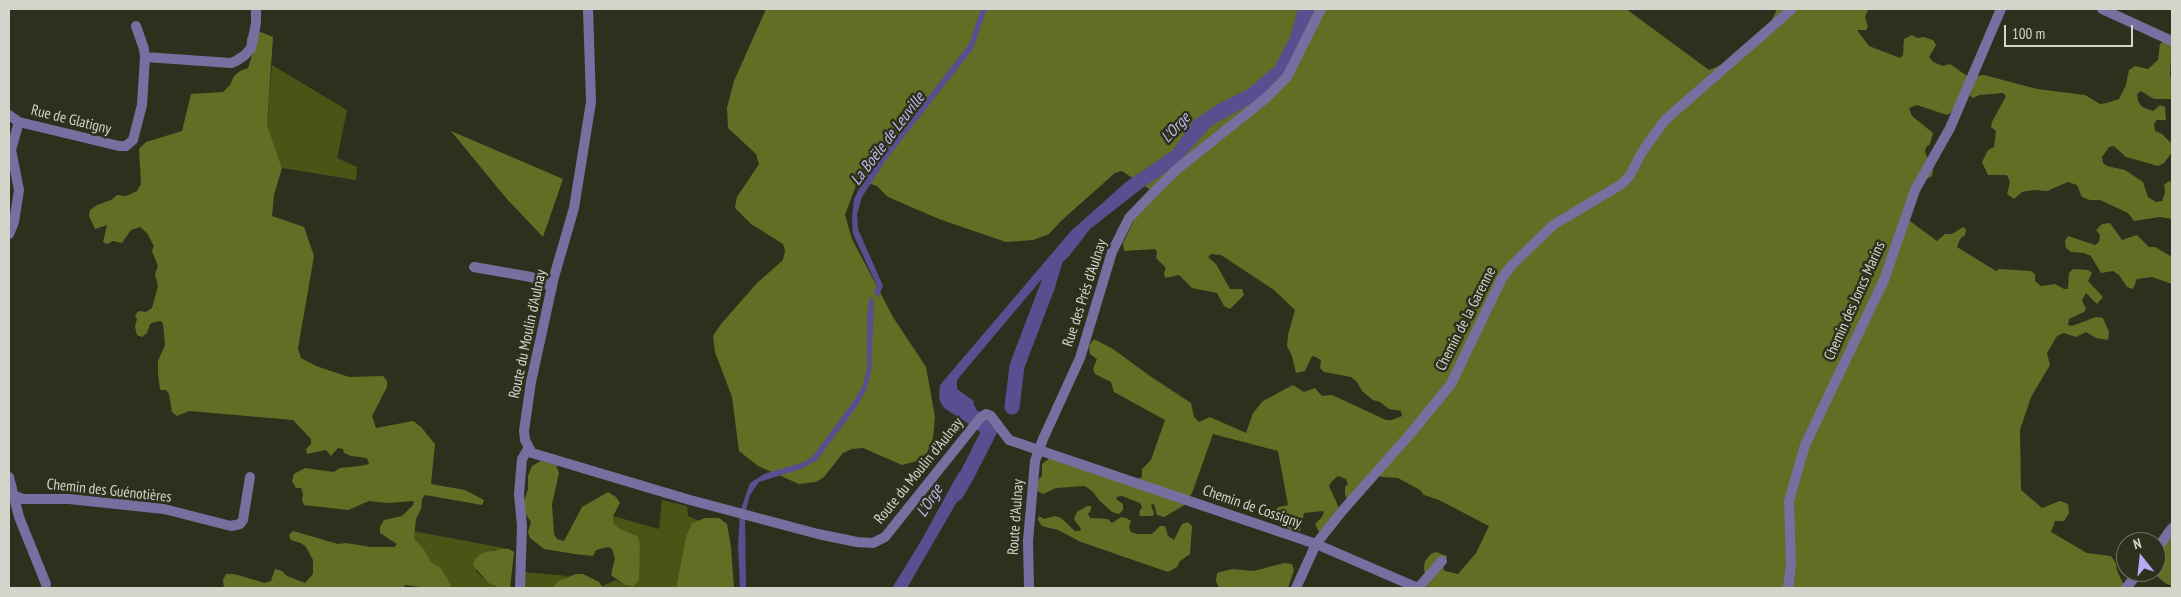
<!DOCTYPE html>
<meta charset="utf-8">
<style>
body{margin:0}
#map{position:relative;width:2181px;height:597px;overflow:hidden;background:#2c311e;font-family:"PT Sans Narrow",sans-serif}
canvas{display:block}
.frame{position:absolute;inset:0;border:10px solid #d2d6ca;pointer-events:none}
.north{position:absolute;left:2116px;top:532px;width:50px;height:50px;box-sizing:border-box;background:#2c311e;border:1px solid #6e7363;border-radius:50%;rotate:344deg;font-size:14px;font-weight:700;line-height:20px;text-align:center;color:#d2d6ca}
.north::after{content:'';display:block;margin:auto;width:18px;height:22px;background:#b4acf9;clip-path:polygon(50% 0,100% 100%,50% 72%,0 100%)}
.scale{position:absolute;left:2004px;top:25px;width:129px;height:22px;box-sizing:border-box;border:2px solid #d2d6ca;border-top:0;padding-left:6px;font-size:15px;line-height:18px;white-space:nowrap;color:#d2d6ca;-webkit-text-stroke:4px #2c311e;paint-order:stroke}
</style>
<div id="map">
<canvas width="2181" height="597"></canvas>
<div class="frame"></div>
<div class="north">N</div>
<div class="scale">100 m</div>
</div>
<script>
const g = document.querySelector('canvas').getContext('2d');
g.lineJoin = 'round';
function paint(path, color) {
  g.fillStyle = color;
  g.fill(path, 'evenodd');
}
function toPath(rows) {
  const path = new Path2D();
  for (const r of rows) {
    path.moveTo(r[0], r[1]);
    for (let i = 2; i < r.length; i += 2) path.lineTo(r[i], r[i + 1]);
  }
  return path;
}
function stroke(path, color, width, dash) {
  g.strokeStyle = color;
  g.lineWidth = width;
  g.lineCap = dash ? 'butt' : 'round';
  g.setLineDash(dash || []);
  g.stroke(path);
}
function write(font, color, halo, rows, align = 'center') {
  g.font = font + ' "PT Sans Narrow",sans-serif';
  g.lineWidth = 5;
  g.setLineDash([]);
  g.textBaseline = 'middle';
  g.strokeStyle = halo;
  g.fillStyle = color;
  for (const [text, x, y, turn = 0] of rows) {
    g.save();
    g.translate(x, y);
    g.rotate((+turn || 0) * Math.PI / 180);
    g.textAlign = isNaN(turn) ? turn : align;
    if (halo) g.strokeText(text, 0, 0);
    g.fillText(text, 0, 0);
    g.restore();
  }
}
paint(toPath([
 [272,65,347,110,337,158,357,167,356,180,282,168,267,125],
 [662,500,687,506,688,516,699,521,692,523,686,536,676,588,603,588,602,586,616,580,625,585,639,557,640,544,638,536,620,529,614,524,613,516,659,529],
 [413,531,509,549,492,550,476,571,488,583,500,588,450,588,450,583,441,568,431,562,424,549,414,538],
 [523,572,568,576,560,580,551,588,522,588]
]), '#495515');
paint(toPath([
 [766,9,1626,9,1709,70,1738,58,1770,24,1777,9,1875,9,1868,10,1865,17,1868,27,1866,30,1857,30,1869,46,1900,58,1903,55,1904,39,1912,35,1917,38,1924,37,1933,40,1936,45,1929,57,1933,62,1943,66,1950,64,1967,76,1961,95,1951,113,1947,115,1917,105,1909,108,1912,116,1933,133,1930,144,1926,147,1925,152,1933,170,1932,176,1927,179,1921,177,1909,192,1910,201,1903,216,1937,241,1945,234,1952,234,1963,227,1966,229,1965,235,1960,239,1957,247,1996,271,1999,269,2031,271,2035,274,2035,281,2041,286,2055,284,2064,289,2068,289,2069,273,2073,269,2088,270,2092,273,2088,281,2103,297,2097,304,2086,293,2082,300,2086,309,2084,312,2069,319,2068,325,2072,326,2096,317,2103,318,2109,332,2108,340,2096,338,2086,332,2076,337,2064,333,2057,336,2047,353,2050,365,2031,397,2020,430,2021,490,2042,508,2060,501,2068,504,2069,513,2064,521,2055,521,2051,532,2087,553,2111,556,2116,563,2117,571,2123,583,2122,588,1427,588,1424,568,1425,561,1431,554,1436,552,1447,556,1443,568,1445,571,1458,574,1476,553,1489,526,1439,500,1424,495,1420,490,1398,478,1382,477,1374,473,1347,500,1345,494,1345,487,1348,484,1346,479,1338,476,1332,481,1329,486,1339,508,1325,528,1319,532,1315,524,1322,517,1324,512,1322,511,1304,513,1300,531,1293,531,1271,519,1275,510,1279,507,1288,505,1278,451,1213,434,1192,493,1183,506,1164,517,1157,515,1154,504,1151,505,1154,513,1153,516,1140,516,1139,512,1142,507,1140,503,1122,496,1117,497,1116,499,1123,504,1123,510,1119,514,1112,512,1099,500,1093,492,1085,486,1056,488,1043,494,1039,492,1035,488,1035,483,1042,476,1042,464,1050,458,1138,479,1142,477,1142,469,1151,460,1165,420,1114,392,1111,382,1095,374,1093,369,1097,359,1090,354,1089,346,1094,339,1113,349,1150,376,1191,403,1194,417,1199,422,1210,417,1246,433,1253,413,1263,401,1293,385,1304,392,1315,388,1322,396,1332,395,1386,420,1392,420,1402,416,1401,411,1389,409,1380,402,1373,400,1362,391,1357,382,1351,377,1324,372,1320,368,1321,360,1316,357,1312,356,1305,371,1296,373,1292,356,1287,346,1288,335,1295,310,1274,290,1221,255,1211,254,1208,257,1216,264,1230,289,1242,289,1244,295,1230,309,1224,306,1217,293,1192,288,1179,275,1165,278,1164,273,1166,268,1156,258,1157,252,1155,249,1124,251,1123,243,1135,218,1155,193,1122,171,1115,173,1062,220,1049,234,1033,240,1006,242,939,219,888,197,877,186,858,180,845,215,852,239,893,317,926,367,935,417,933,438,927,453,917,461,902,465,863,448,852,449,843,453,824,477,816,482,799,484,758,466,739,451,732,397,715,352,713,336,721,324,757,283,783,260,785,251,783,244,751,224,735,208,737,197,759,164,756,154,728,128,727,108,734,81],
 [258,31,273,37,267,125,282,168,274,195,272,216,304,227,314,256,298,348,301,358,316,366,349,377,383,376,387,381,387,387,372,416,376,428,413,421,421,427,435,444,431,484,465,490,484,500,482,505,425,495,422,499,421,509,416,519,414,538,424,549,431,562,441,568,450,583,450,588,428,588,405,585,404,588,224,588,223,580,226,574,234,574,265,583,271,581,275,569,282,571,287,576,305,583,313,574,313,560,306,547,301,543,291,540,289,535,293,531,338,544,346,543,371,547,394,547,397,544,380,533,380,527,384,520,402,516,413,505,414,501,387,503,369,501,348,510,304,505,302,500,303,494,301,488,296,488,292,481,294,474,305,468,334,472,340,468,360,466,369,464,367,458,351,456,344,453,343,449,338,448,331,456,326,450,307,454,306,449,311,444,311,439,293,420,189,411,177,416,172,412,169,394,166,390,160,390,158,373,158,361,165,345,163,324,161,321,154,322,150,324,147,333,142,337,137,335,135,327,137,319,135,315,139,311,146,312,152,308,158,286,155,274,158,266,152,251,154,246,147,233,140,227,131,230,122,243,113,241,107,244,103,242,107,225,95,229,89,216,90,210,97,205,111,200,117,195,126,196,137,191,141,184,139,149,146,142,182,131,191,94,223,92,230,85,234,76,240,71,248,68,252,55,247,45,247,38,252,32],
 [2165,40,2172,40,2170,74,2172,84,2172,99,2154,99,2141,91,2137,94,2138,101,2142,107,2153,111,2160,105,2165,107,2166,120,2157,120,2154,124,2155,131,2162,134,2172,144,2172,152,2164,163,2158,166,2126,157,2114,146,2109,147,2102,157,2103,163,2107,166,2125,170,2143,182,2148,197,2156,202,2162,201,2165,192,2164,185,2169,181,2172,183,2172,219,2160,217,2134,221,2128,213,2100,200,2090,200,2082,197,2077,185,2068,182,2047,191,2034,190,2022,192,2014,199,2007,194,2010,182,2007,175,1988,175,1982,162,1988,150,1994,147,1996,131,1991,127,1992,122,2006,96,2003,93,1979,95,1973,98,1970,96,1971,88,1977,76,1984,75,2037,89,2085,95,2100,104,2107,103,2119,99,2126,85,2129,70,2135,66,2148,69,2158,60,2160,44],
 [451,131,563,179,543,237,506,198],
 [2110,223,2122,240,2137,235,2149,247,2155,247,2172,257,2172,284,2152,277,2137,279,2133,289,2127,287,2119,275,2113,271,2101,273,2091,256,2084,253,2071,252,2066,248,2065,241,2068,236,2095,245,2099,242,2100,235,2096,230,2102,224],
 [541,461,556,465,559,473,552,504,554,534,557,539,564,541,582,507,608,492,616,497,620,503,613,516,614,524,620,529,638,536,640,544,639,580,634,586,625,585,611,575,615,558,612,549,608,547,596,550,593,556,575,554,544,549,530,538,528,532,531,522,522,508,528,489,528,476,532,466],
 [1087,506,1091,506,1091,510,1088,514,1090,518,1108,519,1112,523,1121,517,1126,518,1131,521,1129,527,1131,532,1137,534,1152,534,1160,526,1165,526,1168,536,1174,540,1182,524,1188,522,1192,526,1190,554,1180,561,1177,567,1168,572,1081,542,1058,530,1042,526,1038,520,1039,516,1044,519,1055,516,1061,518,1075,531,1080,531,1081,529,1074,519,1077,512],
 [705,518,719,518,727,524,731,547,734,588,676,588,686,536,692,523],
 [2172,538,2172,586,2165,583,2152,572,2156,572,2156,557,2164,543],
 [501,549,509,549,514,552,510,588,500,588,488,583,473,565,476,558,483,553],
 [1284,563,1292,564,1294,570,1288,588,1219,588,1216,581,1217,573,1232,569,1254,571],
 [576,574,583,574,599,582,603,588,551,588,560,580]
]), '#606f23');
paint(toPath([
 [981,9,987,9,973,49,886,160,862,197,857,214,858,229,883,286,878,298,874,291,877,286,853,234,852,219,854,199,863,181,969,44],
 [1298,9,1315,9,1285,73,1258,100,1211,126,1177,165,1145,186,1090,229,1070,255,1054,271,1041,280,957,380,957,389,975,402,973,403,980,416,972,426,944,408,939,399,940,385,1071,231,1126,182,1173,150,1194,120,1218,104,1248,89,1275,66,1290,37],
 [870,296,874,302,871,373,866,390,858,405,817,460,801,469,759,482,750,495,746,510,741,509,750,483,764,474,804,462,812,457,853,402,863,385,867,368,867,315],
 [959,472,969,481,907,588,892,588,921,541],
 [740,515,745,517,746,588,740,588,738,545]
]), '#574f8f');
stroke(toPath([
 [1012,407,1017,366,1048,285,1055,261],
 [956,494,966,477,990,430,967,412]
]), '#574f8f', 15);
stroke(toPath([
 [588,9,591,102,574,208,554,277,531,382,524,431,525,440,532,453,690,500,818,534,857,542,873,543,885,537,981,417,986,414,991,416,1009,440,1018,443,1316,544,1418,588,1442,561],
 [2102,9,2172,41],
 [136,26,144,49,145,57],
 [9,115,19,122,119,146,126,146,133,140,142,105,145,57,231,63,236,61,245,55,251,48,256,23,256,9],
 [9,234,14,222,19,190,11,150,19,122],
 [474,267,531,277,552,287],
 [9,477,19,517,46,584],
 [15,496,23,499,69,499,164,509,231,526,240,524,243,520,250,477],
 [2156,550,2172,528],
 [520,588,522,526,519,494,522,459,528,449],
 [1029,588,1028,541,1035,461,1043,439,1080,358,1112,252,1129,218,1153,193,1176,170,1266,98,1287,77,1321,9],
 [1296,588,1316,544,1343,510,1411,433,1451,384,1502,278,1511,266,1553,225,1622,184,1630,175,1642,152,1665,120,1792,9],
 [1788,588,1791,565,1789,501,1805,445,1884,280,1915,190,1950,128,2001,9],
 [2126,588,2139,572]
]), '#7570a0', 10);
write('15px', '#d2d6ca', '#2c311e', [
 ["Rue de Glatigny",71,120,14],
 ["Rue des Prés d'Aulnay",1085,293,-72],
 ["Chemin des Joncs Marins",1855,301,-66],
 ["Chemin de la Garenne",1466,319,-63],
 ["Route du Moulin d'Aulnay",528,334,-78],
 ["Route du Moulin d'Aulnay",919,471,-51],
 ["Chemin des Guénotières",109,491,6],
 ["Chemin de Cossigny",1252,507,19],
 ["Route d'Aulnay",1016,517,-86]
]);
write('italic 16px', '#bdb8f0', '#2c311e', [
 ["L'Orge",1176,128,-47],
 ["La Boële de Leuville",888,139,-53],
 ["L'Orge",930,501,-58]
]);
</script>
